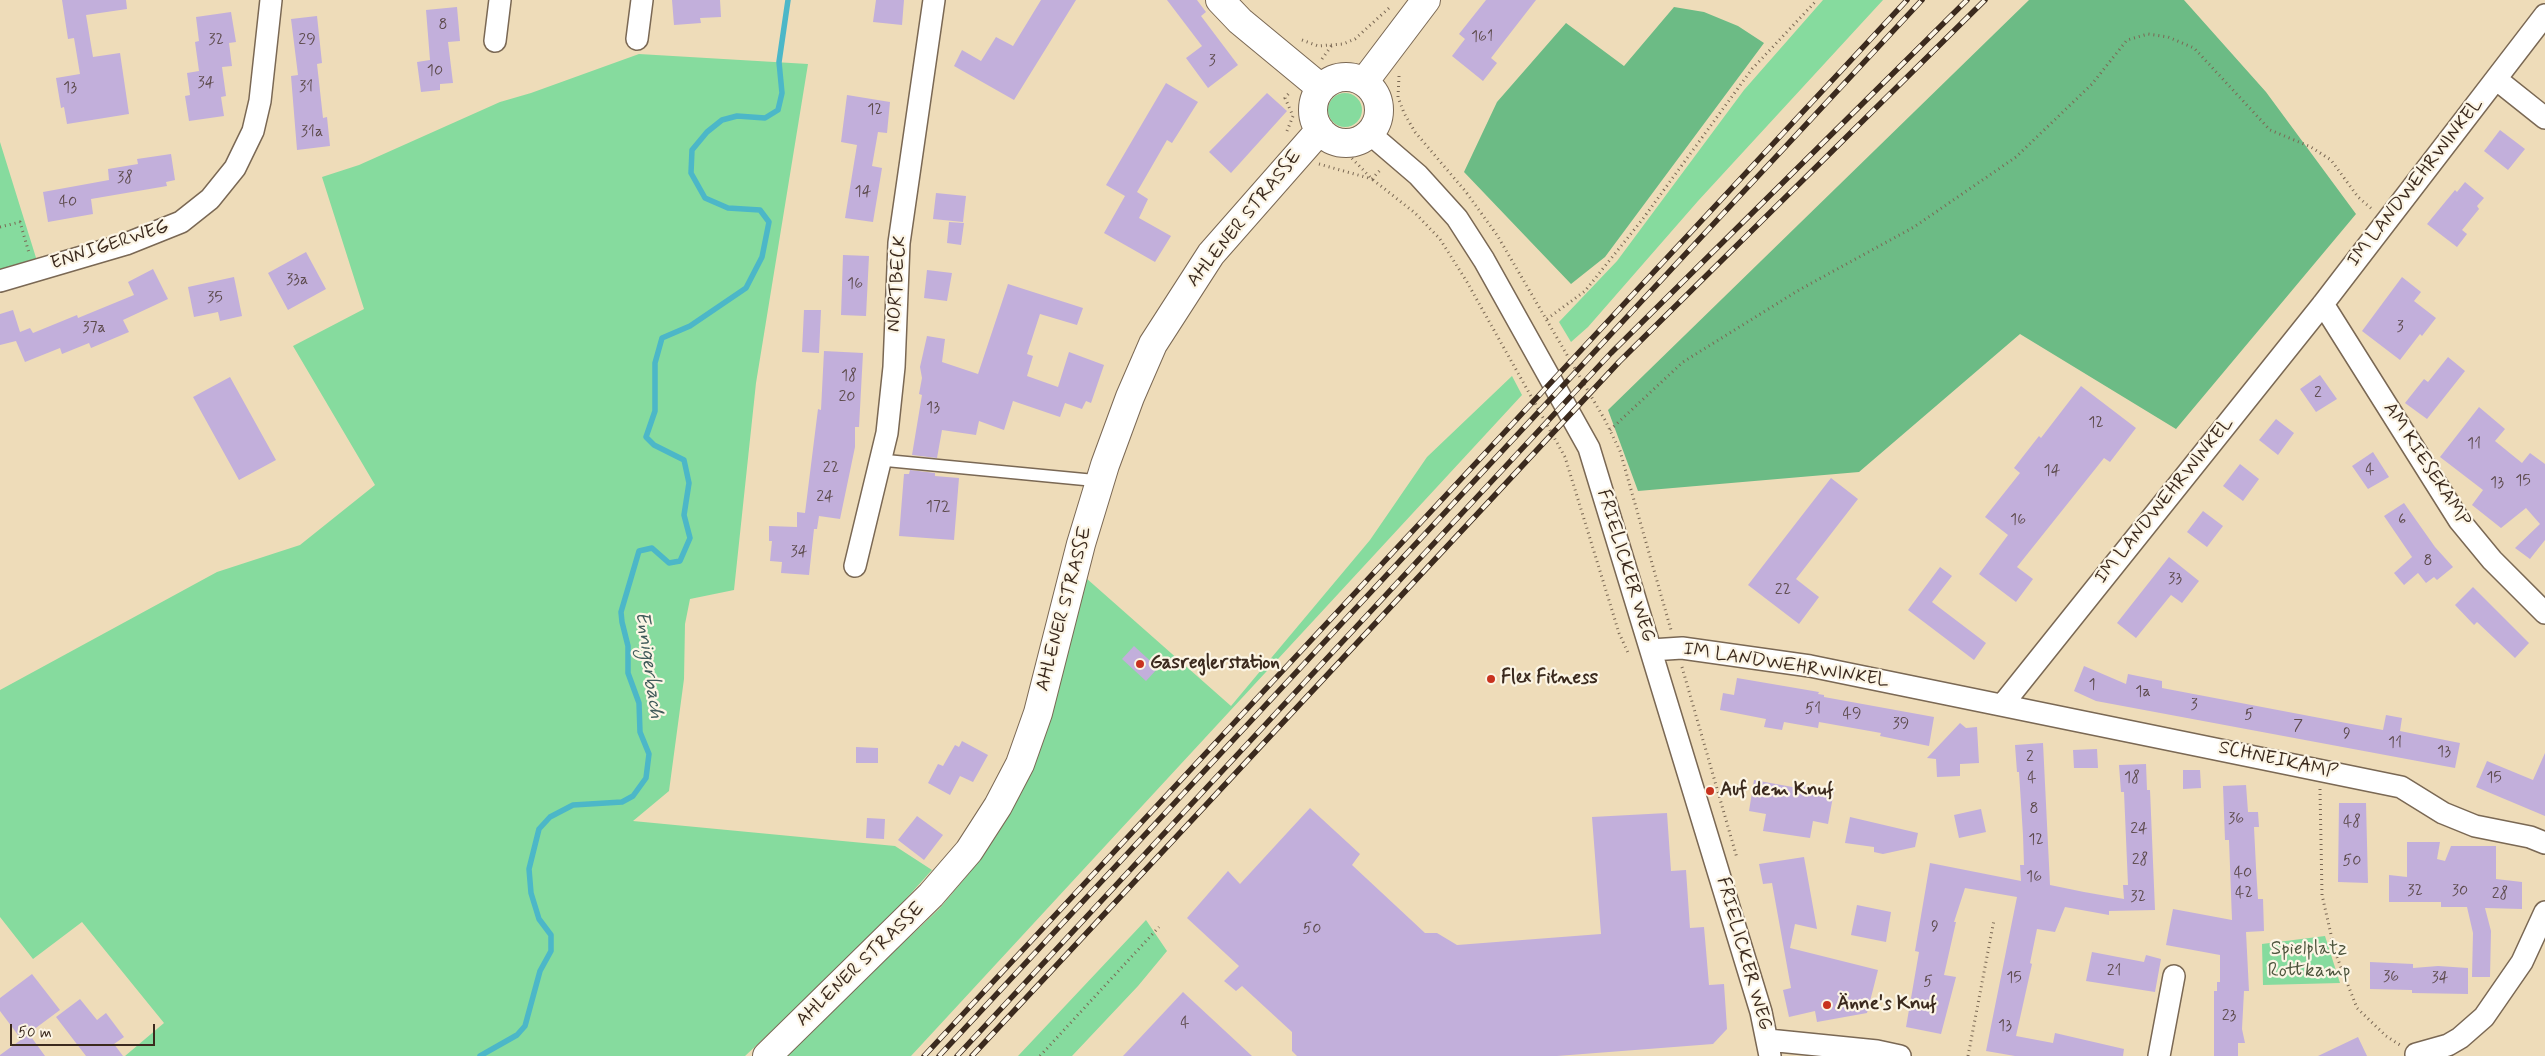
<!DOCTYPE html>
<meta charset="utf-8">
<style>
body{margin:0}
#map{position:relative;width:2545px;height:1056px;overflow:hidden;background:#eedcb9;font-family:Mynerve,sans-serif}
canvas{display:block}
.scale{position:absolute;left:10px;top:1024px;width:145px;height:22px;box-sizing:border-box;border:2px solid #3b2a1e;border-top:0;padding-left:6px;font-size:15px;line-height:18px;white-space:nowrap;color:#3b2a1e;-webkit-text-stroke:4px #fcf5e5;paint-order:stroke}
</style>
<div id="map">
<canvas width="2545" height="1056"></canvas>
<div class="scale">50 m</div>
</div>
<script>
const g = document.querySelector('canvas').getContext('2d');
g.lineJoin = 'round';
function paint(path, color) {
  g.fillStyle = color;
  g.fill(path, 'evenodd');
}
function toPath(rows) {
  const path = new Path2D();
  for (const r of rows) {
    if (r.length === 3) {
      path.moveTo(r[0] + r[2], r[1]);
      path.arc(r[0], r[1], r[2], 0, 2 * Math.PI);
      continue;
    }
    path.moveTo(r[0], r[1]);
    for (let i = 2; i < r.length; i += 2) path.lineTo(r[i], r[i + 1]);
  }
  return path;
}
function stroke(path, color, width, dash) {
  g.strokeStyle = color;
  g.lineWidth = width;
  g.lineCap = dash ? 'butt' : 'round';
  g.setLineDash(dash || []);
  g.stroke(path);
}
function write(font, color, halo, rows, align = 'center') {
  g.font = font + ' Mynerve,sans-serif';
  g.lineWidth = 4.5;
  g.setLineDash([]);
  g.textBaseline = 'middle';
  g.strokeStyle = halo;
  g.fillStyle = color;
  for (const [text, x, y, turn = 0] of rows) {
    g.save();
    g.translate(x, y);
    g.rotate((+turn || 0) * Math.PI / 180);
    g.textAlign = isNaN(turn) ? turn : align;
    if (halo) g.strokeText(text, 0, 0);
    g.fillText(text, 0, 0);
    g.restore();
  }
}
paint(toPath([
 [1823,0,1883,0,1698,201,1588,327,1571,342,1559,322,1617,261,1744,90],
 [639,54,808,64,756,383,734,590,690,599,685,624,684,679,669,791,633,821,895,846,932,870,867,942,745,1056,125,1056,164,1023,82,922,33,959,0,917,0,690,217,572,300,545,375,485,293,346,364,309,322,177,359,165,500,102,531,93],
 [1345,110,17],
 [0,142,37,261,0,271],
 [1512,376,1522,395,911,1056,784,1056,939,909,966,877,1019,796,1036,760,1052,715,1086,578,1231,706,1370,540,1427,457],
 [1146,920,1167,951,1138,986,1072,1056,1018,1056],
 [2325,936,2340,983,2263,985,2262,944]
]), '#86db9e');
paint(toPath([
 [2029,0,2184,0,2266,92,2356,214,2176,429,2020,334,1859,472,1638,491,1608,410],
 [1674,7,1704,12,1738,26,1764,43,1605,257,1571,284,1464,172,1497,102,1566,23,1624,66]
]), '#6cbb85');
stroke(toPath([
 [480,1056,517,1035,525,1026,540,971,551,951,551,935,539,919,531,893,529,869,539,829,550,817,573,805,622,802,633,796,646,778,649,754,640,732,639,703,628,673,628,646,622,622,621,612,639,551,652,548,669,563,680,561,690,538,684,515,689,483,684,460,654,445,646,437,655,411,655,363,662,338,690,326,746,288,762,257,769,222,760,210,728,208,705,198,691,173,692,150,707,132,722,120,737,116,765,118,778,110,782,93,779,62,788,0]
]), '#4cb7c8', 5.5);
paint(toPath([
 [62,0,126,0,127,9,86,15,93,57,120,53,129,114,67,124,64,107,61,108,56,78,80,74,74,38,68,39],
 [672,0,720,0,721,17,700,18,701,23,674,25],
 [876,0,904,0,902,25,873,22],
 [1041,0,1076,0,1014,100,954,66,962,50,981,61,996,37,1013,46],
 [1167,0,1197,0,1206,12,1201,16,1238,65,1208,88,1186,58,1202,46],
 [1486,0,1536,0,1491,58,1497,63,1483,81,1452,56,1465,39,1459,34],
 [457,7,460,41,448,42,453,83,440,84,440,90,421,92,417,62,430,60,426,10],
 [231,12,236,42,229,43,232,66,222,67,226,96,221,97,224,116,189,121,185,96,190,95,187,73,199,71,195,42,199,41,196,17],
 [317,16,322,63,317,64,323,118,327,117,330,146,297,150,291,76,298,75,291,19],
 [1166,83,1198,102,1172,143,1167,140,1137,192,1148,199,1139,218,1171,236,1155,262,1104,233,1125,196,1106,185],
 [1267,93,1287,111,1231,173,1209,152],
 [847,95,890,102,887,133,878,132,872,166,882,168,873,222,845,218,857,145,841,142],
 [2500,130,2525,149,2508,170,2484,151],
 [171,154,175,180,166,182,167,186,91,199,93,214,48,222,43,192,109,180,108,169,138,164,137,159],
 [2465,182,2484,198,2477,206,2479,209,2462,230,2467,234,2457,247,2427,224,2455,190,2457,192],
 [936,193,966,196,963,222,933,219],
 [949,222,964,223,961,245,947,243],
 [306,252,326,289,288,310,268,273],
 [843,255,869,256,866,316,841,315],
 [153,269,168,299,123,320,129,332,91,348,89,343,62,354,60,348,25,362,16,341,0,345,0,314,13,310,20,332,30,328,33,333,77,315,78,318,134,295,128,282],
 [927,270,952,273,947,301,924,298],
 [234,277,242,316,220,321,218,312,194,317,188,287],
 [2402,277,2421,292,2414,301,2436,318,2422,336,2420,334,2400,360,2362,331],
 [1008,284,1083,308,1077,325,1040,314,1027,354,1033,356,1027,376,1058,387,1069,352,1104,365,1091,403,1086,401,1082,409,1065,403,1060,417,1013,401,1004,430,979,421,976,435,942,430,937,458,912,455,922,395,919,394,922,378,920,367,927,336,945,339,942,362,978,374],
 [804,310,821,310,819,353,802,352],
 [824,351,863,353,859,427,855,427,855,447,840,519,819,516,817,529,814,529,809,575,781,573,782,562,770,561,772,541,769,541,769,526,797,527,797,512,805,513,818,409,821,410],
 [2448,357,2465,371,2427,419,2405,403,2424,379,2428,382],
 [2320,375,2337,399,2316,412,2300,389],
 [230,377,276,460,239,480,193,397],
 [2081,386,2136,428,2110,462,2104,458,2017,567,2033,579,2016,602,1979,574,2008,535,1985,517,2020,473,2014,468,2039,436,2041,438],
 [2479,407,2505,429,2495,441,2522,463,2530,453,2545,464,2545,540,2530,559,2515,548,2540,524,2526,508,2501,528,2472,505,2483,490,2440,457],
 [2276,419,2294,433,2278,455,2259,440],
 [2373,452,2389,477,2368,489,2352,466],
 [2240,464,2259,479,2243,501,2223,486],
 [910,470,935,473,935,476,959,478,954,540,899,536,904,474,909,474],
 [1831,478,1858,499,1796,579,1819,597,1799,624,1748,585],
 [2404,503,2435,547,2453,567,2437,580,2434,577,2426,583,2418,573,2404,585,2394,573,2412,557,2384,516],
 [2203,511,2223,526,2207,547,2187,532],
 [2169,557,2199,581,2182,603,2171,595,2136,638,2117,623],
 [1940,567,1952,576,1932,602,1986,643,1974,660,1908,610],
 [2473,587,2529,643,2515,658,2477,622,2474,625,2455,605],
 [1134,646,1158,668,1146,681,1122,659],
 [2084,666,2126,684,2128,674,2162,681,2162,688,2383,730,2386,715,2402,718,2400,731,2460,743,2455,768,2096,701,2074,691],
 [1737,678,1819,692,1818,694,1824,695,1824,697,1934,717,1929,746,1880,736,1881,733,1819,722,1818,728,1784,722,1782,730,1764,727,1766,719,1720,710,1723,693,1734,695],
 [1960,723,1966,728,1977,727,1979,763,1960,764,1960,776,1937,777,1936,759,1927,758],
 [962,741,988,755,973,782,960,776,950,795,928,783,938,764,943,766,955,745,959,747],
 [2043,743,2050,885,2084,892,2124,899,2123,885,2128,885,2124,792,2121,792,2119,765,2146,764,2147,790,2150,790,2155,910,2109,911,2109,915,2065,907,2055,932,2037,929,2030,963,2032,964,2016,1036,2053,1043,2055,1033,2124,1049,2123,1056,2015,1056,1986,1051,2017,897,1965,888,1954,922,1956,922,1944,975,1956,977,1941,1034,1906,1027,1919,952,1915,951,1930,863,2021,881,2020,865,2024,865,2023,835,2019,772,2017,772,2015,745],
 [856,747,878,748,878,763,856,763],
 [2097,749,2098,768,2074,768,2073,750],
 [2545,753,2545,816,2476,787,2487,761,2533,780],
 [2183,770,2200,770,2201,788,2183,789],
 [1754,780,1798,788,1799,784,1834,791,1828,824,1813,821,1810,838,1763,831,1766,814,1749,811],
 [2246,785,2248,812,2258,812,2259,827,2254,827,2256,868,2258,899,2263,899,2264,931,2246,932,2249,991,2244,991,2242,1029,2245,1043,2238,1043,2238,1056,2214,1056,2214,991,2217,991,2217,982,2220,982,2220,955,2166,945,2173,909,2232,920,2229,840,2225,840,2223,786],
 [2339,803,2366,803,2368,883,2338,882],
 [1310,808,1360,854,1352,865,1425,933,1437,933,1457,945,1601,934,1592,817,1667,813,1671,871,1686,870,1690,928,1704,927,1709,985,1724,984,1727,1029,1713,1044,1557,1056,1297,1056,1292,1051,1292,1032,1242,986,1236,991,1224,981,1239,966,1187,918,1228,871,1240,884],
 [1981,809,1986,832,1959,838,1954,815],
 [917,816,943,835,924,860,898,840],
 [1850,817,1918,833,1915,847,1883,854,1874,852,1874,847,1845,843],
 [867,818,885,819,884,839,866,838],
 [2407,842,2440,842,2437,859,2445,861,2451,846,2496,846,2496,879,2522,882,2522,909,2485,908,2491,931,2490,977,2472,977,2473,933,2467,907,2441,907,2441,902,2389,902,2389,875,2407,877],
 [1804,857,1817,929,1795,924,1790,948,1878,970,1867,1013,1817,1022,1815,1011,1789,1017,1783,990,1791,988,1772,883,1763,884,1759,864],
 [1857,905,1891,912,1886,942,1851,935],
 [2092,952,2144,962,2146,955,2161,959,2155,992,2086,981],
 [2370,962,2413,964,2413,968,2438,966,2468,968,2468,994,2412,993,2412,990,2370,989],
 [32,974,60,1010,21,1039,0,1011,0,998],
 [1183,992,1252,1056,1123,1056],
 [80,999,97,1020,106,1013,124,1037,114,1044,123,1056,86,1056,56,1017],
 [29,1034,45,1056,0,1056,0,1055],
 [2358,1037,2367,1056,2318,1056]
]), '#c2afdb');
const service = toPath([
 [881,460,1100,481]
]);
const minor = toPath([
 [637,39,642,0],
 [495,41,500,0],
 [2496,79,2545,118],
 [1369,133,1418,175,1457,218,1484,260,1589,448,1761,1012,1770,1056],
 [0,281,126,244,181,222,210,199,235,168,253,131,260,101,271,0],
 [2323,304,2459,520,2492,560,2545,613],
 [855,566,887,433,894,367,899,243,934,0],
 [1651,650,1682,648,1810,666,2401,787,2443,813,2475,826,2530,837,2545,843],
 [2003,704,2323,304,2545,15],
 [1768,1040,1877,1051,1900,1056],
 [2416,1054,2448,1045,2460,1038,2484,1017,2522,962,2545,912],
 [2159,1056,2174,976]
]);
const tertiary = toPath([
 [1220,0,1240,21,1321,88]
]);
const secondary = toPath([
 [1346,110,33],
 [1364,82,1426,0],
 [767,1056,931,895,969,851,998,806,1020,764,1038,713,1081,544,1105,465,1130,397,1153,344,1211,254,1320,130]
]);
stroke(service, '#7a6854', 14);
stroke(minor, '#7a6854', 24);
stroke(tertiary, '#7a6854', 30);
stroke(secondary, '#7a6854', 30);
stroke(toPath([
 [1302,40,1318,46,1343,44,1355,39,1389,8],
 [1322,59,1332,45],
 [1399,76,1398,97,1404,113,1415,132,1466,192,1497,235,1605,420,1620,451,1671,630],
 [1287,131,1293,116,1285,98,1290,92],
 [1338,144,1372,179,1415,213,1440,239,1467,282,1565,457,1619,633,1629,655],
 [1319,164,1372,179,1381,169],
 [0,227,20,222,29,253],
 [1547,319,1585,291,1642,220,1752,69,1817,0],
 [1610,430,1683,362,1799,290,1914,227,2016,157,2092,84,2127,40,2148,34,2168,37,2194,48,2270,130,2311,147,2331,160,2358,197,2373,210],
 [1682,667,1737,858],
 [2320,789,2322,895,2335,952,2357,1008,2386,1036,2400,1045],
 [1040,1056,1159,927],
 [1968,1056,1994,920]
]), '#7a6854', 3, [1, 4]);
stroke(service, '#fff', 11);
stroke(minor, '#fff', 21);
stroke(tertiary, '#fff', 28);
stroke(secondary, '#fff', 28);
const rail = toPath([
 [924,1056,1907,0],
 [939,1056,1922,0],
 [957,1056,1611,353,1967,0],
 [972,1056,1619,362,1985,0]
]);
stroke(rail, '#3b2a1e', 5.5);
stroke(rail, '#fcf5e5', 4, [11]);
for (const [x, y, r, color] of [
 [1140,664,5,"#c8321e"],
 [1491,679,5,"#c8321e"],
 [1710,791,5,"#c8321e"],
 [1827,1005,5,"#c8321e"]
]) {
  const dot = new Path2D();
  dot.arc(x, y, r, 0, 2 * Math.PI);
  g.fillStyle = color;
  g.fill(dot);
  stroke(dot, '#fcf5e5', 2);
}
write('16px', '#5d4b4d', null, [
 ["8",443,26],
 ["161",1482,38],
 ["32",216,41],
 ["29",307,41],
 ["3",1212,62],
 ["10",435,72],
 ["34",206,84],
 ["31",306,88],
 ["13",70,89],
 ["12",875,111],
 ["31a",312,133],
 ["38",125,179],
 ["14",863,193],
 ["40",68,203],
 ["33a",297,281],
 ["16",855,285],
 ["35",215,299],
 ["3",2400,328],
 ["37a",94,329],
 ["18",849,377],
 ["2",2318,394],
 ["20",847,398],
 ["13",933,409],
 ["12",2096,424],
 ["11",2474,445],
 ["22",831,469],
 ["4",2370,471],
 ["14",2052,472],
 ["15",2523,482],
 ["13",2497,484],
 ["24",825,498],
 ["172",938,508],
 ["16",2018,521],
 ["6",2402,521],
 ["34",799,553],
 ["8",2428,562],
 ["33",2175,580],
 ["22",1783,591],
 ["1",2092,686],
 ["1a",2143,693],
 ["3",2194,706],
 ["51",1813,710],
 ["49",1852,715],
 ["5",2249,716],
 ["39",1901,725],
 ["7",2298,727],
 ["9",2347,735],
 ["11",2395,744],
 ["13",2444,753],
 ["2",2030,758],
 ["4",2032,779],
 ["18",2132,779],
 ["15",2494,779],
 ["8",2034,810],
 ["36",2236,820],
 ["48",2352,823],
 ["24",2139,830],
 ["12",2036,841],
 ["28",2140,861],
 ["50",2352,862],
 ["40",2243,874],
 ["16",2034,878],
 ["32",2415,892],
 ["30",2460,892],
 ["42",2244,894],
 ["28",2500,895],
 ["32",2138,898],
 ["9",1935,928],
 ["50",1312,930],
 ["21",2114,972],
 ["36",2391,978],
 ["15",2014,979],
 ["34",2440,979],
 ["5",1928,983],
 ["23",2229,1017],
 ["4",1185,1024],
 ["13",2005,1027]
]);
write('19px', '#3b2a1e', '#fcf5e5', [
 ["IM LANDWEHRWINKEL",2416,183,-52],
 ["AHLENER STRASSE",1245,219,-51],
 ["ENNIGERWEG",110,246,-18],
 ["NORTBECK",898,284,-86],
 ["AM KIESEKAMP",2426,465,57],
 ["IM LANDWEHRWINKEL",2165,501,-51],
 ["FRIELICKER WEG",1625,566,73],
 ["AHLENER STRASSE",1065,609,-75],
 ["IM LANDWEHRWINKEL",1786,666,9],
 ["SCHNEIKAMP",2278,761,12],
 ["FRIELICKER WEG",1743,954,74],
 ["AHLENER STRASSE",861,965,-44]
]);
write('bold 19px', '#3b2a1e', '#fcf5e5', [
 ["Gasreglerstation",1150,664],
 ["Flex Fitness",1501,679],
 ["Auf dem Knuf",1720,791],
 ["Änne's Knuf",1837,1005]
], 'left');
write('19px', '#4e563e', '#fcf5e5', [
 ["Spielplatz",2309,950],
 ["Rottkamp",2309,972]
]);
write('italic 20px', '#415b5a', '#fcf5e5', [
 ["Ennigerbach",648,665,82]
]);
</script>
